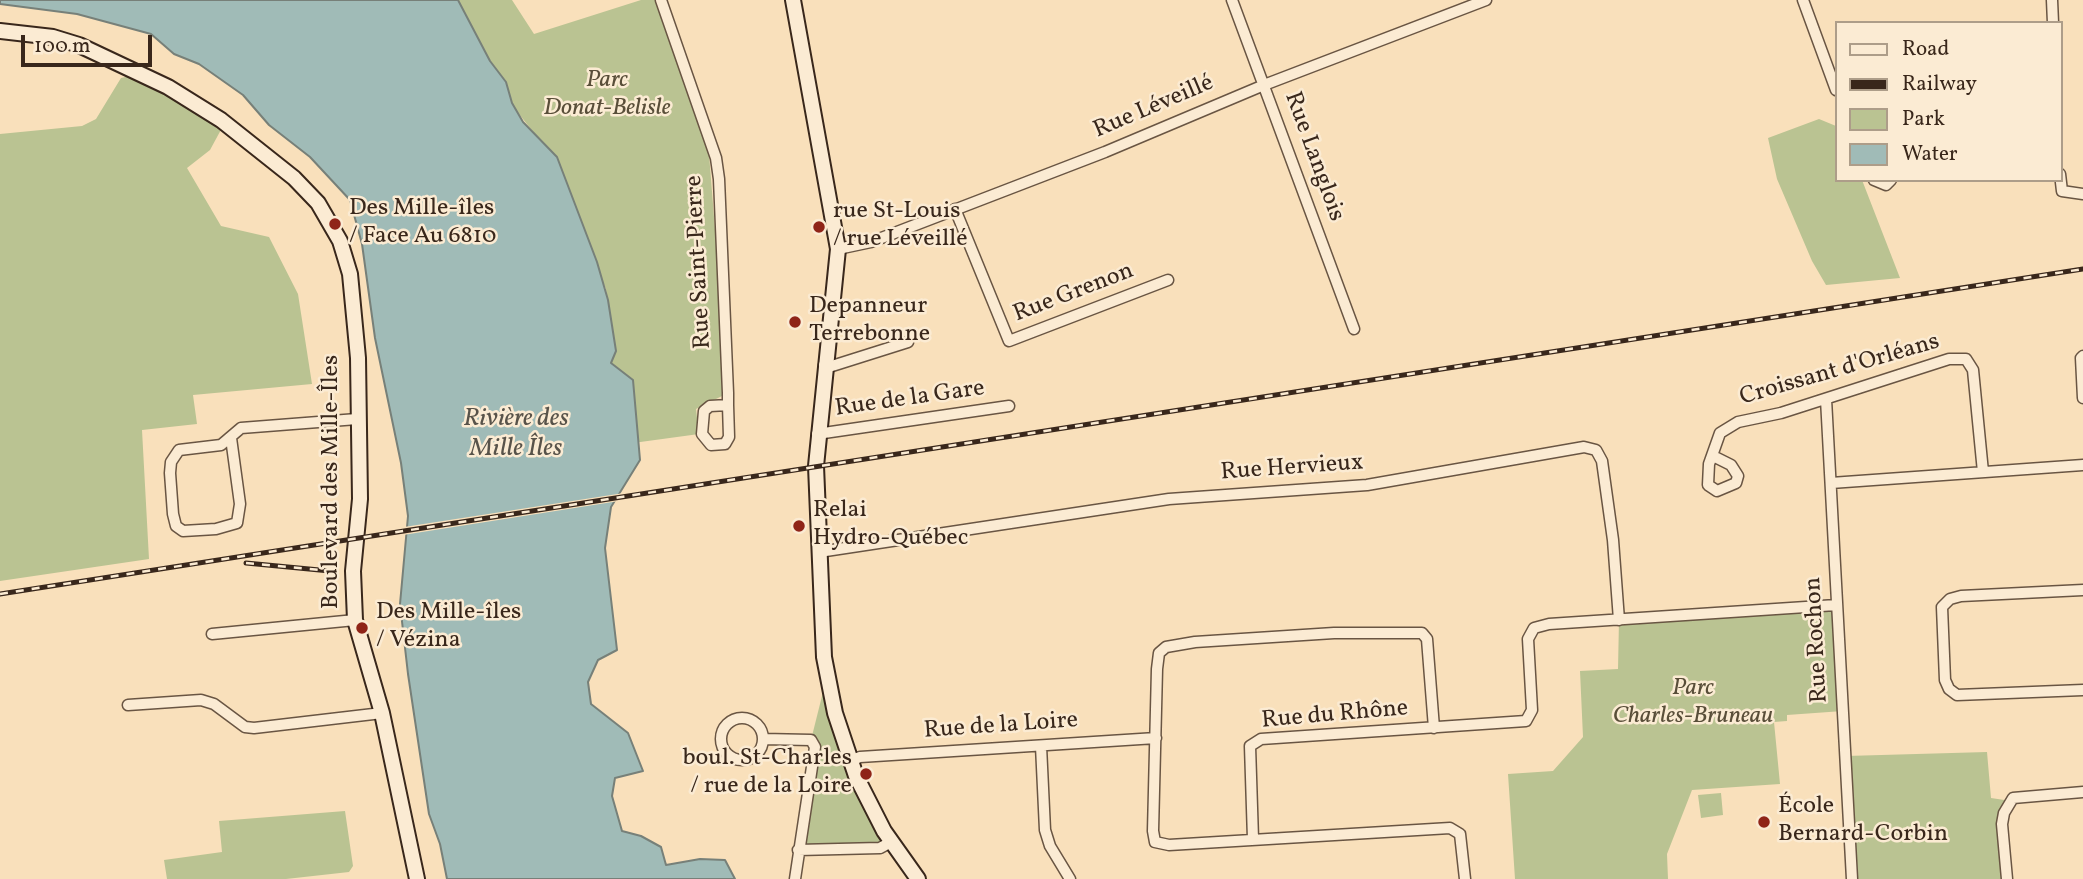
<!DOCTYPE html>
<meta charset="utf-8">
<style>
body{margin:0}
#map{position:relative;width:2083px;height:879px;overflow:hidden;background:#f9e0bb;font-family:Vollkorn,serif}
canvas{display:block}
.legend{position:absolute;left:1835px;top:21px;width:228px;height:161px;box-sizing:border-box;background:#fbebd3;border:2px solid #ad9d89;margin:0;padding:9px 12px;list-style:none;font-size:21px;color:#39271b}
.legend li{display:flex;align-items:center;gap:14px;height:35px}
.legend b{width:35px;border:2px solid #ad9d89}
.scale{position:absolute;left:21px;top:35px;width:131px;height:32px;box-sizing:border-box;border:4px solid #39271b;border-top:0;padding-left:9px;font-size:21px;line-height:24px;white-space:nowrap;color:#39271b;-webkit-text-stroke:5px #fbebd3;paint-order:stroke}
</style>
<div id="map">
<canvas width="2083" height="879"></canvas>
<ul class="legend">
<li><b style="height:9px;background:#fbebd3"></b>Road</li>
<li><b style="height:9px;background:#39271b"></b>Railway</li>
<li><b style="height:19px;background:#bac392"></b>Park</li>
<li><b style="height:19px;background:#a0bbb7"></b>Water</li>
</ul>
<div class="scale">100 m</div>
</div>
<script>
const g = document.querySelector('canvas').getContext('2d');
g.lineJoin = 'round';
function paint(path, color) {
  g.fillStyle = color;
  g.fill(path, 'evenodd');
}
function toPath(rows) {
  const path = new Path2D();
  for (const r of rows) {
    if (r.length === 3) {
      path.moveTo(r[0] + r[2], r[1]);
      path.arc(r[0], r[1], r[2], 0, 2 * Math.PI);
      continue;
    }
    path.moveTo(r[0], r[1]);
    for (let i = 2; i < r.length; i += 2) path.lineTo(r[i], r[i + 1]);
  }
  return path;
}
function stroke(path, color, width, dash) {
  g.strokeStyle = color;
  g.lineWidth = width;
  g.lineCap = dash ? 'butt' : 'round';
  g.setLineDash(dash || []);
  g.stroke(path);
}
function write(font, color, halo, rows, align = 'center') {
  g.font = font + ' Vollkorn,serif';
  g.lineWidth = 5;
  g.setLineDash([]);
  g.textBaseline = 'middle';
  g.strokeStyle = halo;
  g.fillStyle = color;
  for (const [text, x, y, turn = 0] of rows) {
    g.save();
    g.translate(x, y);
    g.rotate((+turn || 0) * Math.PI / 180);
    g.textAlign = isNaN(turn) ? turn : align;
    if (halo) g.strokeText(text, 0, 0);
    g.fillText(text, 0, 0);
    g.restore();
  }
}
paint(toPath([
 [453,0,512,0,534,34,641,0,661,0,709,154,728,393,696,409,699,434,633,443,618,368,611,363,606,289,596,265,546,148,515,109],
 [152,71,223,126,210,150,187,168,221,226,269,237,298,294,312,384,193,395,197,424,142,430,149,559,0,581,0,134,82,126,96,119,121,78],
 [1819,119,1836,126,1836,180,1862,180,1900,278,1826,285,1812,261,1777,179,1768,138],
 [1836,605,1843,711,1787,715,1787,721,1774,722,1780,784,1692,790,1667,854,1668,879,1515,879,1508,774,1553,771,1583,737,1580,671,1618,669,1619,620],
 [828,672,840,729,895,840,875,846,798,850,811,740],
 [1987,752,1991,798,2011,801,2005,813,2007,879,1852,879,1846,756],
 [1721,793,1723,815,1701,818,1698,795],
 [345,811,353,866,349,872,286,879,167,879,164,860,222,852,219,821]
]), '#bac392');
const water = toPath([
 [0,0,458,0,490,61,506,82,512,103,523,122,557,157,597,262,608,300,616,351,611,363,633,380,640,460,611,507,605,548,617,650,598,660,588,682,591,704,628,733,643,771,615,778,612,796,622,831,641,836,661,847,666,865,700,859,725,860,735,879,447,879,440,844,429,814,408,674,400,604,408,516,401,463,375,338,362,244,350,200,310,157,269,125,243,95,199,64,174,54,151,34,77,14,0,4,0,0]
]);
paint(water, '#a0bbb7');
stroke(water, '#778079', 2);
paint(toPath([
 [624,493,619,501,403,535,404,527]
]), '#f9e0bb');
const street = toPath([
 [661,0,716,158,719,179,728,393,728,405,729,437,725,444,711,445,702,434,704,411,710,406,728,405],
 [1232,0,1354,329],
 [1803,0,1836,90],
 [2052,0,2053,23],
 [2060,174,2062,191,2083,194],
 [1874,180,1886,185,1891,180],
 [955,209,1009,341,1168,280],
 [838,249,871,242,1105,152,1264,85,1486,0],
 [2083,356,2081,358,2083,398],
 [824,365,832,366,908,342],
 [1826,399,1852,879],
 [817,434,1009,406],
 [231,438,240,504,237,523,216,529,183,531,176,526,173,514,170,473,171,462,179,450,221,445,241,428,357,419],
 [1713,456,1731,465,1738,476,1736,483,1717,491,1708,485,1709,464,1720,433,1738,422,1781,413,1949,359,1966,359,1973,370,1983,472],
 [1831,483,2083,465],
 [819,552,1169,499,1367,485,1584,447,1596,450,1602,461,1613,540,1619,620],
 [2083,590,1961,596,1950,599,1942,607,1945,680,1949,689,1957,695,2083,690],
 [212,634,355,620],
 [128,705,201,700,214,704,245,727,254,728,382,713],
 [742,739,21],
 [1434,728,1427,639,1422,633,1334,633,1195,642,1166,647,1159,653,1157,669,1153,831,1155,842,1169,845,1450,828,1460,834,1465,879],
 [763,739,811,740,815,747,795,879],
 [1041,746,1045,830,1050,846,1070,879],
 [850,761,860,757,1156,738],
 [1253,839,1250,746,1261,739,1526,721,1532,710,1528,639,1534,628,1549,624,1836,605],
 [798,850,880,848,891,842],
 [2007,879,2002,824,2004,813,2013,798,2083,792]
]);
const secondary = toPath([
 [793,0,838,249,816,466,824,657,835,713,856,776,884,831,918,879],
 [0,31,53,37,79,45,168,87,221,120,294,178,318,203,340,241,350,274,358,358,360,499,353,571,355,620,382,713,417,879]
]);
stroke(street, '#695543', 13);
stroke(secondary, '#39271b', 18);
stroke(street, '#fbebd3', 10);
stroke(secondary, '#fbebd3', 14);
const rail = toPath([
 [246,563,330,571],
 [0,594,2083,269]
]);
stroke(rail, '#39271b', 5);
stroke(rail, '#fbebd3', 2.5, [8]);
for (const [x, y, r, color] of [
 [335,224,7,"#8f2418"],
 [819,227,7,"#8f2418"],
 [795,322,7,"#8f2418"],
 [799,526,7,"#8f2418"],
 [362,628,7,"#8f2418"],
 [866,774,7,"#8f2418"],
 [1764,822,7,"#8f2418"]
]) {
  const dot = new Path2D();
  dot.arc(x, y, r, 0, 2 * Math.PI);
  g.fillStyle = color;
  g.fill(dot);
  stroke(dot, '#fbebd3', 2.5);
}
write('italic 24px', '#594e39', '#fbebd3', [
 ["Parc",607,82],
 ["Donat-Belisle",607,110],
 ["Parc",1693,690],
 ["Charles-Bruneau",1693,718]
]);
write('24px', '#39271b', '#fbebd3', [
 ["Rue Léveillé",1154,108,-23],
 ["Rue Langlois",1313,157,70],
 ["Rue Saint-Pierre",700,262,-93],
 ["Rue Grenon",1074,294,-21],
 ["Croissant d'Orléans",1840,371,-16],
 ["Rue de la Gare",910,400,-8],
 ["Rue Hervieux",1292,469,-4],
 ["Boulevard des Mille-Îles",333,482,-90],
 ["Rue Rochon",1818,640,-93],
 ["Rue du Rhône",1335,716,-5],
 ["Rue de la Loire",1001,727,-4]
]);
write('24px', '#39271b', '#fbebd3', [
 ["Des Mille-îles",349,210],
 ["/ Face Au 6810",349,238],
 ["rue St-Louis",833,213],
 ["/ rue Léveillé",833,241],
 ["Depanneur",809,308],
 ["Terrebonne",809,336],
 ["Relai",813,512],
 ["Hydro-Québec",813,540],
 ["Des Mille-îles",376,614],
 ["/ Vézina",376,642],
 ["boul. St-Charles",852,760,"right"],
 ["/ rue de la Loire",852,788,"right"],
 ["École",1778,808],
 ["Bernard-Corbin",1778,836]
], 'left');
write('italic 26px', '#58534a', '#fbebd3', [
 ["Rivière des",516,420],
 ["Mille Îles",516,450]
]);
</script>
